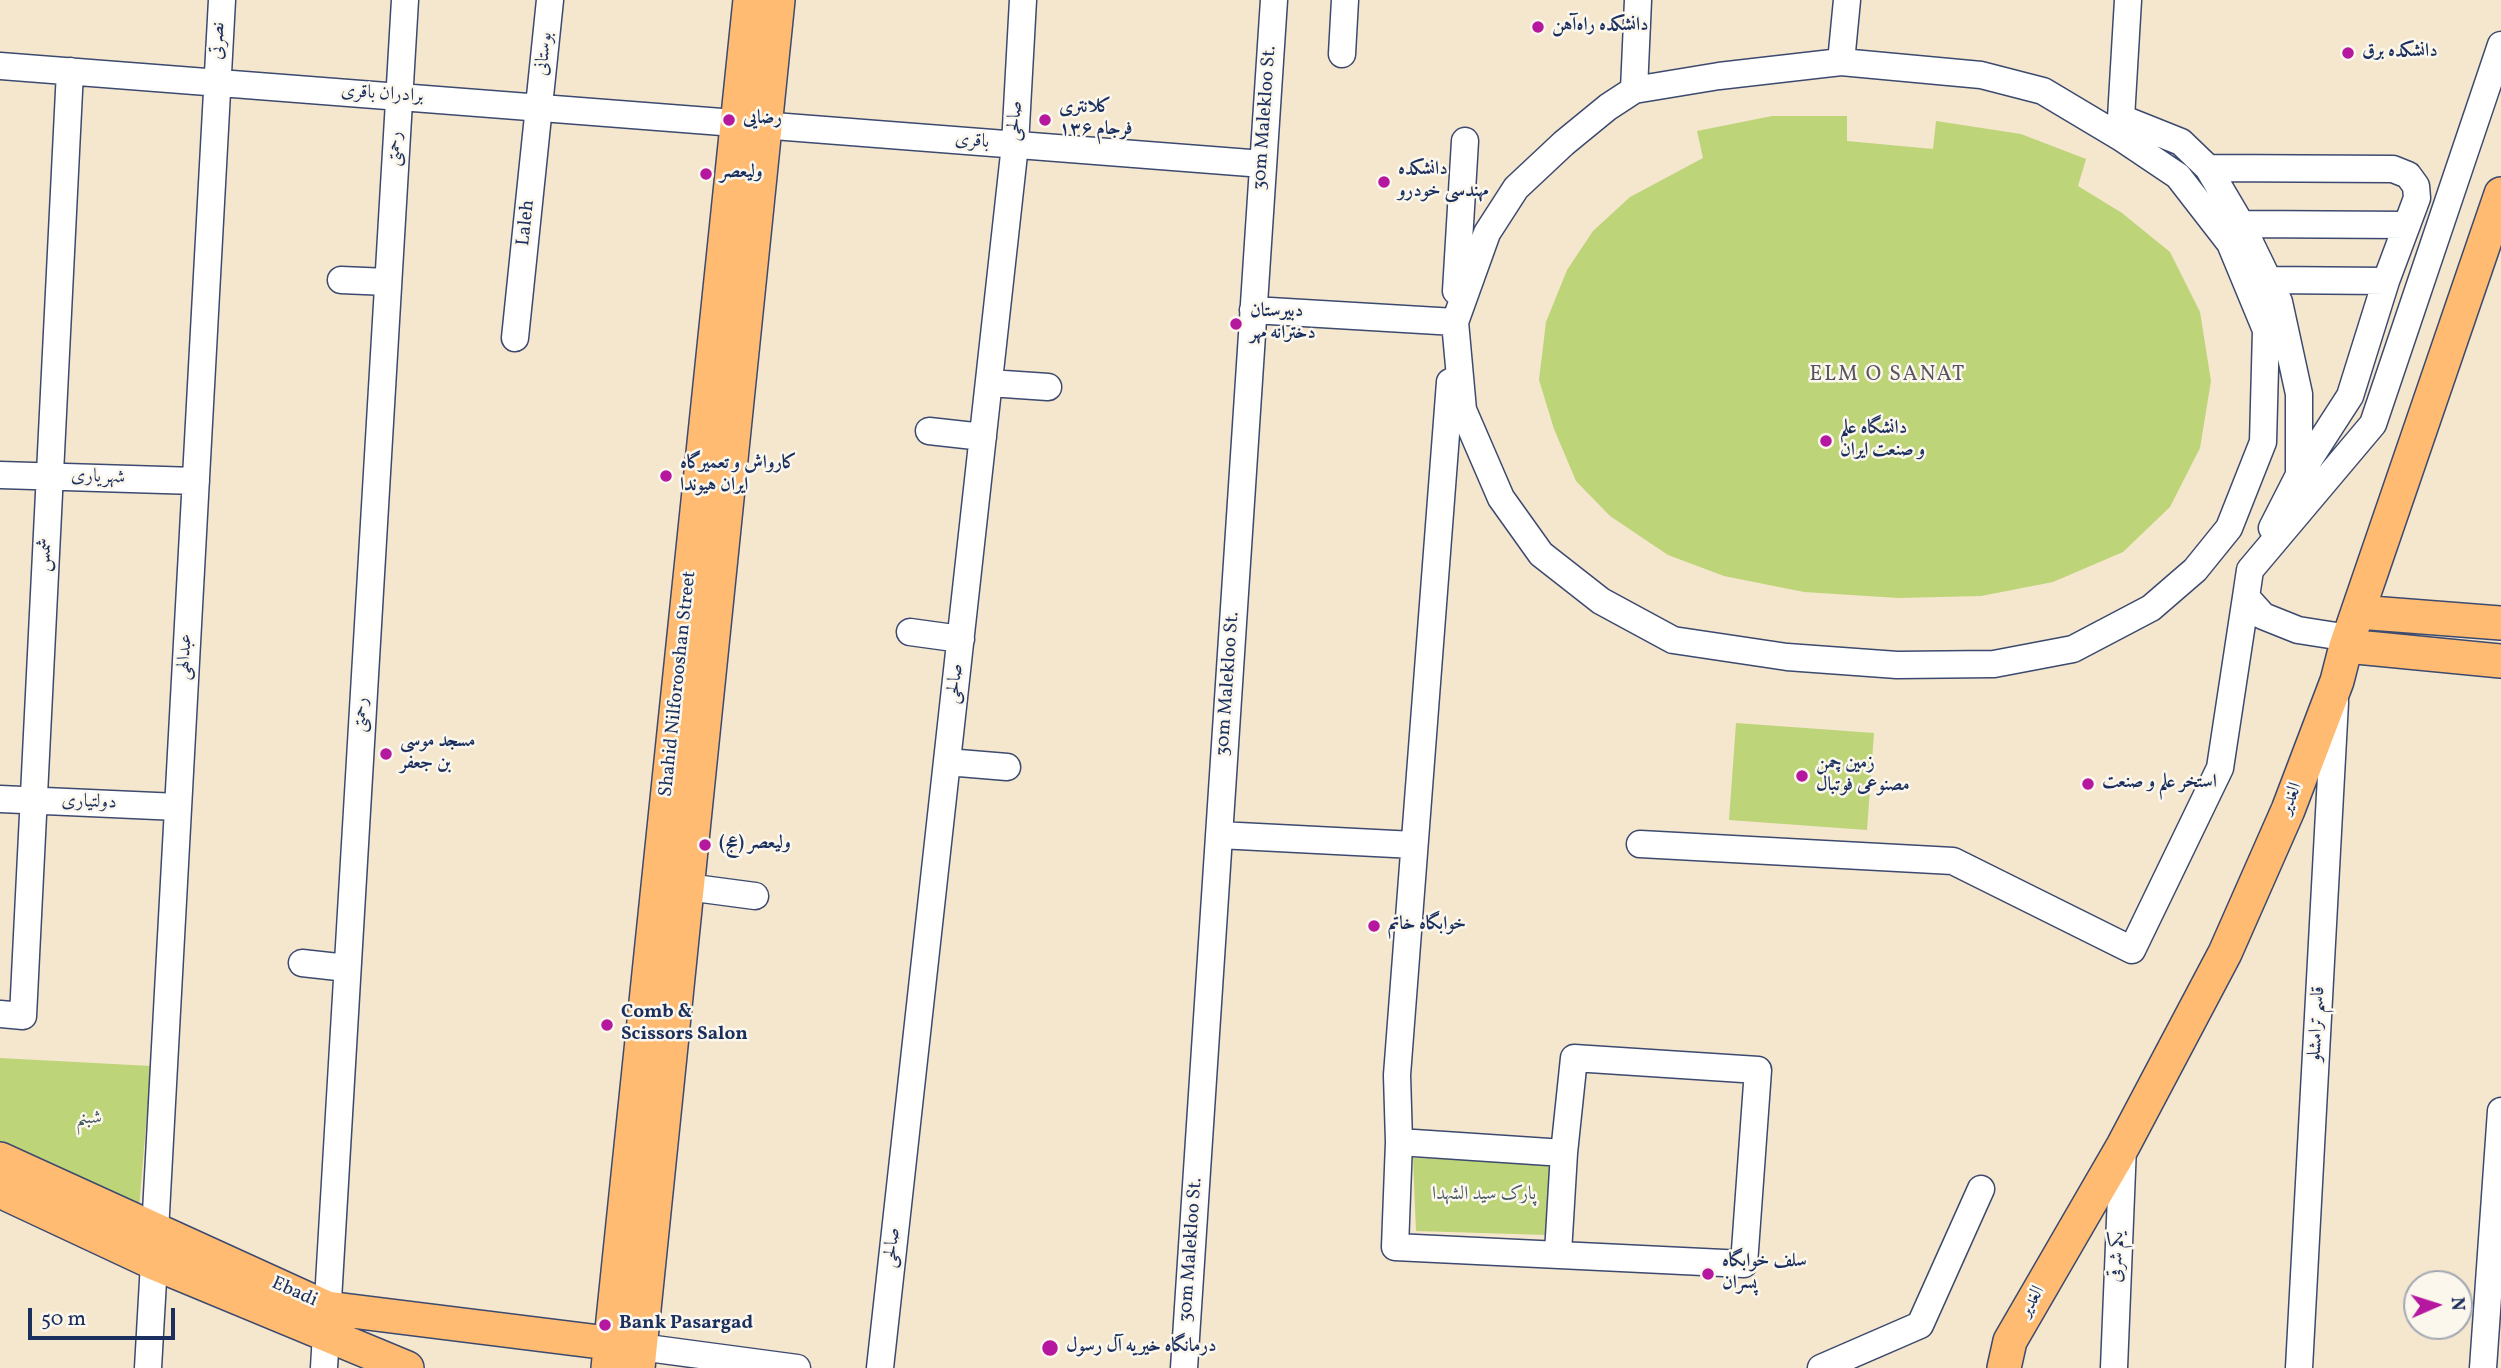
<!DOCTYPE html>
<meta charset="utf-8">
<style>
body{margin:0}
#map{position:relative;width:2501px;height:1368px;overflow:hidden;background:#f5e6ce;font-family:Vollkorn,serif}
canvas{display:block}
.north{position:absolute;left:2403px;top:1270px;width:70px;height:70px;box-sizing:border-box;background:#fbf7ec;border:2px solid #a1a7b3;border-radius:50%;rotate:87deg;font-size:19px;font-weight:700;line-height:28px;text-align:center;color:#1b2f5e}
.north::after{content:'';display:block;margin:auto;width:24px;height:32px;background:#b5179e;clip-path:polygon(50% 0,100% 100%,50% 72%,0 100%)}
.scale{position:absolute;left:28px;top:1308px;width:147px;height:32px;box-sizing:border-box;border:4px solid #1b2f5e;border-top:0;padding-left:9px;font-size:21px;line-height:24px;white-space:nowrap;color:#1b2f5e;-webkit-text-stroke:5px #fbf7ec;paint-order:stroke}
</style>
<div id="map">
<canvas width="2501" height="1368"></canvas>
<div class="north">N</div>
<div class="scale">50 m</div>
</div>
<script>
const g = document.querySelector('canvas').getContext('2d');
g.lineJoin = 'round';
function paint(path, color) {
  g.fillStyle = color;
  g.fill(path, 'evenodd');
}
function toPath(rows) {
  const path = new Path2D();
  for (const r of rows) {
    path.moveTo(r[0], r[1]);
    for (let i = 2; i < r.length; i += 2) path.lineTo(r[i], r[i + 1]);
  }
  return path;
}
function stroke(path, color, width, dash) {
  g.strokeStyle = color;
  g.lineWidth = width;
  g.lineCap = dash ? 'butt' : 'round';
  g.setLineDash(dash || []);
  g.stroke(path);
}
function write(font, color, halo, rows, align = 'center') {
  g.font = font + ' Vollkorn,Amiri,serif';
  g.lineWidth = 5;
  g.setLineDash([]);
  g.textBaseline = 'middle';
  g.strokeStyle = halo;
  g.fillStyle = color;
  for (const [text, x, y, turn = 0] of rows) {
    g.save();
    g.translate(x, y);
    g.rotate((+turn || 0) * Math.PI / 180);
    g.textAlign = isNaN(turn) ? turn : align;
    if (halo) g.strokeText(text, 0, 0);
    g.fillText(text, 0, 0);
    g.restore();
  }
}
paint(toPath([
 [1772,116,1847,116,1847,141,1933,149,1936,121,2021,134,2086,159,2078,186,2122,213,2170,252,2200,312,2211,381,2200,448,2170,507,2123,552,2053,582,1981,596,1898,598,1804,592,1724,576,1668,555,1610,516,1576,481,1554,429,1539,380,1546,322,1567,270,1593,231,1630,197,1703,158,1697,131],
 [1736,723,1874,733,1867,830,1729,820],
 [0,1058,151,1066,139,1208,0,1143],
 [1413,1158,1554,1162,1547,1235,1416,1231]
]), '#bed478');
const minor = toPath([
 [1342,54,1345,0],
 [1841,62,1981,75,2043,91,2120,137,2178,176,2230,243,2266,330,2263,442,2229,528,2195,570,2151,608,2073,649,1994,664,1897,665,1787,657,1673,640,1601,601,1541,554,1501,498,1463,410,1455,322,1487,233,1516,188,1564,143,1608,107,1634,90,1719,76,1841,62],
 [1841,62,1847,0],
 [0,66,1263,164],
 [1634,90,1638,0],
 [2121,118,2181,142,2208,168,2241,224,2279,302,2299,394,2299,475,2272,528],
 [2120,135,2128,0],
 [2208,168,2393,169,2408,175,2416,186,2417,198,2386,281,2350,396,2299,475],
 [2241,224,2407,225],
 [341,280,388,282],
 [2268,280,2386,281],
 [1456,291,1465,141],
 [1253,310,1455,322],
 [515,338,550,0],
 [989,383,1048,387],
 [929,431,983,437],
 [0,475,196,481],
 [910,632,961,639],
 [2349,638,2298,630,2263,616,2246,597,2250,570,2373,424,2501,45],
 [947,762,1007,767],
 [0,799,178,807],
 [1219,835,1414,845],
 [1640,844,1953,861,2132,950,2220,768,2246,597],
 [687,887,755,896],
 [302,963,347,968],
 [0,1014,23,1016,70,71],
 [1399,1142,1395,1247,1744,1264,1758,1070,1574,1058,1564,1153,1399,1142,1397,1075,1450,382],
 [155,1231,222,0],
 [1558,1253,1564,1153],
 [640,1347,797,1368],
 [148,1368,154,1263],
 [324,1368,405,0],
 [880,1368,1015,145,1023,0],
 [1184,1368,1274,0],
 [1821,1368,1920,1325,1981,1189],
 [2114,1368,2123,1146],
 [2299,1368,2335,702],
 [2483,1368,2501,1111]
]);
const major = toPath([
 [2358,612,2501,623],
 [2346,646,2501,661],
 [0,1159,327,1308,632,1346],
 [0,1191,154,1263,407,1368],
 [608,1368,750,0],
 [638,1368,778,0],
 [2004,1368,2010,1341,2123,1146,2225,953,2288,810,2337,681,2346,646,2501,194]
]);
stroke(minor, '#3c4a6f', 29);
stroke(major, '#3c4a6f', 36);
stroke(minor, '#fff', 26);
stroke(major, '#ffbb71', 33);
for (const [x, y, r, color] of [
 [1538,27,7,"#b5179e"],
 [2348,53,7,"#b5179e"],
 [729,120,7,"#b5179e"],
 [1045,120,7,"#b5179e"],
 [706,174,7,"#b5179e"],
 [1384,182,7,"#b5179e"],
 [1236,324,7,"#b5179e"],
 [1826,441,7,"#b5179e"],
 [666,476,7,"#b5179e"],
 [386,754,7,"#b5179e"],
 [1802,776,7,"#b5179e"],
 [2088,784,7,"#b5179e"],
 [705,845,7,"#b5179e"],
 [1374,926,7,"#b5179e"],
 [607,1025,7,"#b5179e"],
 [1708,1274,7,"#b5179e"],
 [605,1325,7,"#b5179e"],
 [1050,1348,9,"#b5179e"]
]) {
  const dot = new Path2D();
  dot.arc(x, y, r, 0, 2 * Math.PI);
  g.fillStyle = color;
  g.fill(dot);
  stroke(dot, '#fbf7ec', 2.5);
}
write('bold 19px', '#1b2f5e', '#fbf7ec', [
 ["دانشکده راه‌آهن",1552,27],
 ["دانشکده برق",2362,53],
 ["کلانتری",1059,109],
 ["۱۳۶ فرجام",1059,131],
 ["رضایی",743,120],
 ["دانشکده",1398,171],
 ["مهندسی خودرو",1398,193],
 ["ولیعصر",720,174],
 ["دبیرستان",1250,313],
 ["دخترانه مهر",1250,335],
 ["دانشگاه علم",1840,430],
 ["و صنعت ایران",1840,452],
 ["کارواش و تعمیرگاه",680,465],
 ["ایران هیوندا",680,487],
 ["مسجد موسی",400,743],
 ["بن جعفر",400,765],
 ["زمین چمن",1816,765],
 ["مصنوعی فوتبال",1816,787],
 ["استخر علم و صنعت",2102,784],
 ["ولیعصر (عج)",719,845],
 ["خوابگاه خاتم",1388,926],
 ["Comb &",621,1014],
 ["Scissors Salon",621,1036],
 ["سلف خوابگاه",1722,1263],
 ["پسران",1722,1285],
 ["Bank Pasargad",619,1325],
 ["درمانگاه خیریه آل رسول",1066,1348]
], 'left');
write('19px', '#1b2f5e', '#fbf7ec', [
 ["نصرتی",219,41,-87],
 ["بوستانی",545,54,-84],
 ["برادران باقری",382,95,4],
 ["30m Malekloo St.",1266,118,-86],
 ["صالحی",1016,121,-86],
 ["باقری",972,142,5],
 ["رحمتی",396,149,-87],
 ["Laleh",527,223,-84],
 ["شهریاری",98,478,2],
 ["شمس",46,555,-87],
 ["عبدالهی",186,657,-87],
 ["Shahid Nilforooshan Street",679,684,-84],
 ["صالحی",956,684,-84],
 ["30m Malekloo St.",1229,684,-86],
 ["رحمتی",362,715,-87],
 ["الغدیر",2292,799,-68],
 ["دولتیاری",89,803,2],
 ["قاسم ترامشلو",2318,1024,-87],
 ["صالحی",893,1248,-84],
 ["30m Malekloo St.",1192,1250,-86],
 ["یکم شرقی",2118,1257,-88],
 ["Ebadi",294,1293,24],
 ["الغدیر",2033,1302,-60]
]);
write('19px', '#445864', '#fbf7ec', [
 ["شبنم",89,1120],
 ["پارک سید الشهدا",1484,1196]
]);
g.letterSpacing = '2px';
write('21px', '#585562', '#fbf7ec', [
 ["ELM O SANAT",1888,376]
]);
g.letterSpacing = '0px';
</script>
